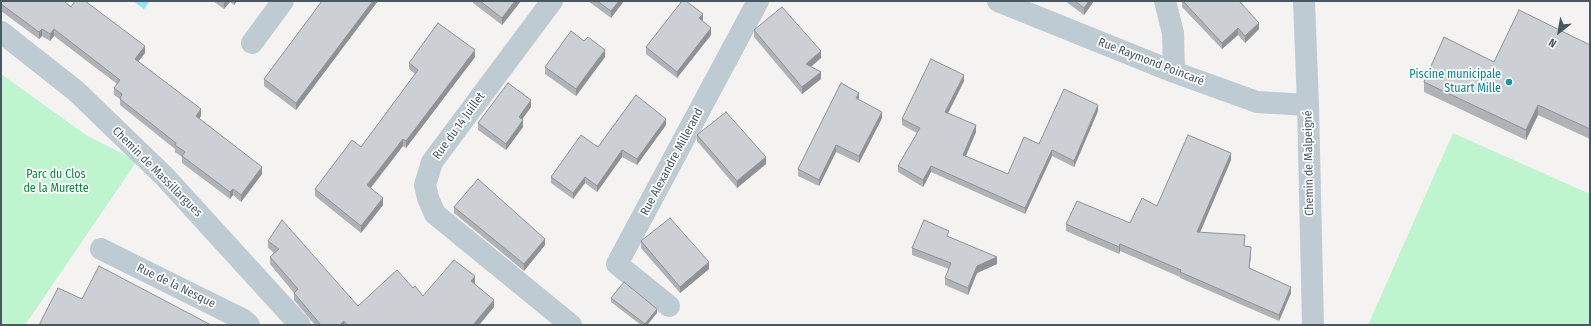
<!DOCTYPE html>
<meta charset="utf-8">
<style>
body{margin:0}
#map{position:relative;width:1591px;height:326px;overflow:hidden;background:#f5f2f2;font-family:"Fira Sans Condensed",sans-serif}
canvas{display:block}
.frame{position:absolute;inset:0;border:2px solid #485862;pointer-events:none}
.north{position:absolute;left:1539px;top:12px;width:40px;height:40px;-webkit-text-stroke:3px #fff;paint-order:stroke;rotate:211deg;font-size:11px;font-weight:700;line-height:16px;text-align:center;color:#485862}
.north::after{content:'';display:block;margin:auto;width:14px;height:18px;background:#485862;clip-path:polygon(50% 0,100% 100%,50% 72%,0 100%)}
</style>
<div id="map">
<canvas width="1591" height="326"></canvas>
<div class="frame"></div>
<div class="north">N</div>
</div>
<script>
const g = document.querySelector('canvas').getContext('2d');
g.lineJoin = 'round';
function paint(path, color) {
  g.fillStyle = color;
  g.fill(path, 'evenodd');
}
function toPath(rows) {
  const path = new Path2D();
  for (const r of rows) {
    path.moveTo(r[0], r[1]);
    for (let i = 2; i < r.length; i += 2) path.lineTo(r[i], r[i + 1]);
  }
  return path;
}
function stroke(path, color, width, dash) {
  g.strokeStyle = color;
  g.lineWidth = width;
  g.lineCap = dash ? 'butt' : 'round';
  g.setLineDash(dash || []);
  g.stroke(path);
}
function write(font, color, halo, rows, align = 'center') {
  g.font = font + ' "Fira Sans Condensed",sans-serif';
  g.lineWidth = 3.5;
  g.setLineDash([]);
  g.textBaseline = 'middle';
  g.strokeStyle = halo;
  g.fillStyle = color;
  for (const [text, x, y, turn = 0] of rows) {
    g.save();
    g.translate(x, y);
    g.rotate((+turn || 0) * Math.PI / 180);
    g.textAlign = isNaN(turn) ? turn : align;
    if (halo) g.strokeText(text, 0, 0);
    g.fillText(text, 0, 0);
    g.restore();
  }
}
paint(toPath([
 [1,74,86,135,137,161,25,325,1,325],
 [1453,133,1590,194,1590,325,1368,325]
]), '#bef5cf');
paint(toPath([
 [133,1,150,1,144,9]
]), '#87e8f6');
stroke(toPath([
 [552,1,432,162,425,185,428,198,435,214,571,325],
 [998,1,1174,72,1257,102,1308,105],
 [1165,1,1173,33,1174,72],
 [1304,1,1308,105,1313,325],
 [1,32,76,91,165,177,300,325],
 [252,43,283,1],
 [101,249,244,320,249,325],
 [669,306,617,264,758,1]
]), '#bfcbd3', 22);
paint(toPath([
 [1,1,71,7,145,53,138,62,201,116,199,119,262,174,241,202,233,195,230,199,182,163,182,157,175,152,175,149,120,105,120,99,114,95,114,88,117,84,54,36,50,41,42,36,39,39,1,11],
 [213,1,237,1,234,5,230,2,224,9],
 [322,1,378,1,296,110,264,86,264,79],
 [473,1,521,1,502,25,473,3],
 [588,1,624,1,611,18],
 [1065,1,1094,1,1084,15],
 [1182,1,1239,1,1259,29,1245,43,1238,35,1222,49,1182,7],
 [703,20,702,21,711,35,677,78,646,54,646,47],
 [754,30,821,58,811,67,821,79,802,94,754,37],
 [1590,45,1590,139,1538,115,1526,140,1424,92,1424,82,1494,62],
 [475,57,406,148,403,146,371,188,383,205,361,233,315,196,315,189,361,147,415,74,409,69,409,63],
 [605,57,576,96,545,74,545,67],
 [964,81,948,113,976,132,966,156,1008,174,1039,144,1098,111,1074,167,1052,156,1025,214,931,172,923,187,898,172,898,166,917,133,902,125,902,119],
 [859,100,882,118,859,163,836,152,819,186,798,176,798,169],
 [531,107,522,119,523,127,506,150,478,130,478,123],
 [666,125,637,165,622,157,597,192,585,183,573,199,551,183,551,177,598,147],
 [697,135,766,164,737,188,697,141],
 [1231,160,1200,233,1245,246,1251,254,1249,268,1291,293,1279,321,1180,278,1180,277,1120,251,1119,254,1066,231,1066,224,1130,223,1157,206],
 [454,207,545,245,524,271,454,213],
 [949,237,997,264,977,273,968,295,945,285,945,278,949,269,912,255,912,248],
 [268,241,358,306,413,288,423,296,475,284,494,307,479,325,315,325,294,300,294,293,270,264,270,257,274,253,268,248],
 [641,241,709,269,680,293,641,248],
 [611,298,657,313,647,325,641,325,611,302]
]), '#afb3b7');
paint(toPath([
 [225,1,230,1,230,2,224,9,224,3],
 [234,1,237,1,234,5],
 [373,1,378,1,296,110,296,103],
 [515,1,521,1,502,25,502,18],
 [619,1,624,1,611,18,611,11],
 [1089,1,1094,1,1084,15,1084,8],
 [703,14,703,20,699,25,699,18],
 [1259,23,1259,29,1245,43,1245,36],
 [711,28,711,35,677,78,677,72],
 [1238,28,1238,35,1222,49,1222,43],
 [42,29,42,36,39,39,39,32],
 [54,29,54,36,50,41,50,34],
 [145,46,145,53,135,66,135,59],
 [475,50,475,57,406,148,406,141],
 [605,50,605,57,576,96,576,89],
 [821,51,821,58,806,71,806,64],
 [821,72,821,79,802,94,802,87],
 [964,75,964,81,945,119,945,112],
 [859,93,859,99,856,98],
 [531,100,531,107,519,124,519,117],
 [1098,105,1098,111,1074,167,1074,161],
 [1538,105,1538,115,1526,140,1526,130],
 [201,109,201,116,196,123,196,116],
 [882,112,882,118,859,163,859,156],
 [666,119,666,125,637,165,637,159],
 [523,120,523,127,506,150,506,144],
 [976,125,976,132,963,162,963,155],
 [403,139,403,146,367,192,367,185],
 [836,145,836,152,819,186,819,180],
 [622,150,622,157,597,192,597,186],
 [1052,150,1052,156,1025,214,1025,208],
 [1231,153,1231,160,1197,239,1197,232],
 [766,157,766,164,737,188,737,181],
 [931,166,931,172,923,187,923,180],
 [262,167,262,174,241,202,241,195],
 [585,177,585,183,573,199,573,193],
 [233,189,233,195,230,199,230,192],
 [383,198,383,205,361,233,361,226],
 [545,239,545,245,524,271,524,264],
 [1120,244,1120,251,1119,254,1119,247],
 [1251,247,1251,254,1249,275,1249,268],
 [997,257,997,264,977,273,968,295,968,288,977,266],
 [709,262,709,269,680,293,680,287],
 [475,276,475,284,471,289,471,281],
 [1291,287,1291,293,1279,321,1279,315],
 [494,300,494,307,479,325,473,325],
 [657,309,657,313,647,325,645,325,645,324],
 [344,321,344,325,340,325]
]), '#8f9295');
const building = toPath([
 [1,1,64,1,71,7,75,1,85,1,145,46,135,59,201,109,196,116,262,167,241,195,233,189,230,192,182,156,185,152,175,145,176,143,120,99,122,94,114,88,120,80,54,29,50,34,42,29,39,32,1,4,1,1],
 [322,1,373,1,296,103,264,79,322,1],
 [480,1,515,1,502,18,480,1],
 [597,1,619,1,611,11,597,1],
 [682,1,686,1,703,14,699,18,711,28,677,72,646,47,682,1],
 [1075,1,1089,1,1084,8,1075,1],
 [1183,1,1239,1,1259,23,1245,36,1238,28,1222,43,1183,1],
 [782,7,821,51,806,64,821,72,802,87,754,30,782,7],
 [1519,10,1590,45,1590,129,1538,105,1526,130,1424,82,1444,37,1494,62,1519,10],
 [438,23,475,50,406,141,403,139,367,185,383,198,361,226,315,189,352,140,361,147,418,70,409,63,438,23],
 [571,31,584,41,588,37,605,50,576,89,545,67,571,31],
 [931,59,964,75,945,112,976,125,963,155,1008,174,1024,137,1039,144,1064,89,1098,105,1074,161,1052,150,1025,208,931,166,923,180,898,166,920,128,902,119,931,59],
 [508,83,531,100,519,117,523,120,506,144,478,123,508,83],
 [841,83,859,93,856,98,882,112,859,156,836,145,819,180,798,169,841,83],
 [636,95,666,119,637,159,622,150,597,186,585,177,573,193,551,177,581,135,598,147,636,95],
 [726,112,766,157,737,181,697,135,726,112],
 [1188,135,1231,153,1197,232,1245,235,1244,246,1251,247,1249,268,1291,287,1279,315,1180,272,1181,270,1120,244,1119,247,1066,224,1077,201,1130,223,1142,198,1157,206,1188,135],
 [478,179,545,239,524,264,454,207,478,179],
 [670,218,709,262,680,287,641,241,670,218],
 [282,220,358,306,397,270,413,288,415,286,423,296,454,260,475,276,471,281,494,300,473,325,347,325,344,321,340,325,321,325,294,293,298,289,270,257,279,249,268,241,282,220],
 [924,220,949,231,947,236,997,257,977,266,968,288,945,278,951,263,912,248,924,220],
 [99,266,211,325,39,325,58,288,82,299,99,266],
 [624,282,657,309,645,324,611,298,624,282]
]);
paint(building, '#ccd0d5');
stroke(building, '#8f9295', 1);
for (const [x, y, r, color] of [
 [1509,82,4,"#0f9aa8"]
]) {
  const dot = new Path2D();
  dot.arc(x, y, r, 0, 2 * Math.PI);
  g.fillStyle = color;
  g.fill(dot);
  stroke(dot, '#fff', 1.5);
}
write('12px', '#485862', '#fff', [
 ["Rue Raymond Poincaré",1151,62,21],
 ["Rue du 14 Juillet",459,126,-54],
 ["Rue Alexandre Millerand",672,162,-62],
 ["Chemin de Malpeigné",1309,163,-91],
 ["Chemin de Massillargues",157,172,45],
 ["Rue de la Nesque",176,286,26]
]);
write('12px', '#0d838f', '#fff', [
 ["Piscine municipale",1501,75],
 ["Stuart Mille",1501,89]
], 'right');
write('12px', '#0e8840', '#fff', [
 ["Parc du Clos",56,175],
 ["de la Murette",56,189]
]);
</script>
